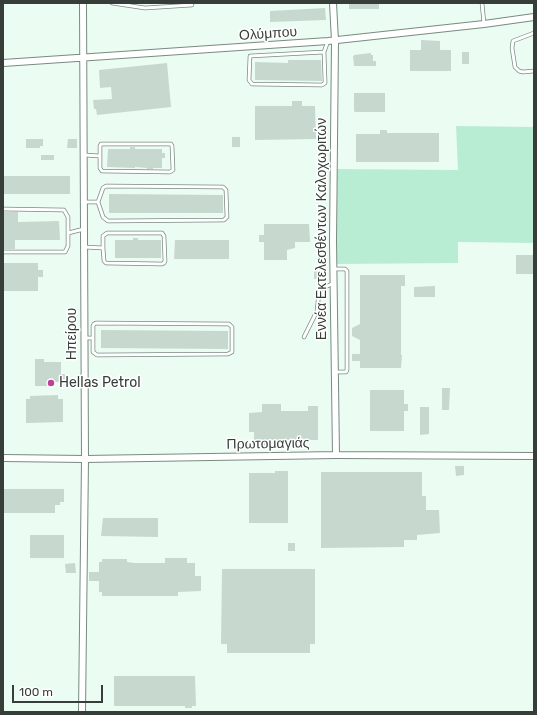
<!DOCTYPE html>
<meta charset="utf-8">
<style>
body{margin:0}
#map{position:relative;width:537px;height:715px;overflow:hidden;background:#ebfdf3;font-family:Rubik,sans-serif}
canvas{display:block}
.frame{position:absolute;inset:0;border:4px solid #373e3a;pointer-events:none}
.scale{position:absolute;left:12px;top:685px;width:91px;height:18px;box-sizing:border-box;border:2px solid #373e3a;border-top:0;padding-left:5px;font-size:12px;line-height:14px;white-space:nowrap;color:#373e3a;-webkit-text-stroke:3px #fff;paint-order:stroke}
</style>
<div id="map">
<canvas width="537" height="715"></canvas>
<div class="frame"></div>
<div class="scale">100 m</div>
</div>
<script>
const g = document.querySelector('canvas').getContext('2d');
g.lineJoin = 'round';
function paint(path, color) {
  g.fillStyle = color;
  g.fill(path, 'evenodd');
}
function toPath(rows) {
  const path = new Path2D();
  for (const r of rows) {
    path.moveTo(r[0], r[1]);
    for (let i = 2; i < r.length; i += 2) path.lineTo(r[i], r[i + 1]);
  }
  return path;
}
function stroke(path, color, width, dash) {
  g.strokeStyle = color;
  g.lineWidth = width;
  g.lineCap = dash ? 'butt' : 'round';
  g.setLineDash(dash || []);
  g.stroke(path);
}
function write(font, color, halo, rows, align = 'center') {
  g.font = font + ' Rubik,sans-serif';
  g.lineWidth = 3;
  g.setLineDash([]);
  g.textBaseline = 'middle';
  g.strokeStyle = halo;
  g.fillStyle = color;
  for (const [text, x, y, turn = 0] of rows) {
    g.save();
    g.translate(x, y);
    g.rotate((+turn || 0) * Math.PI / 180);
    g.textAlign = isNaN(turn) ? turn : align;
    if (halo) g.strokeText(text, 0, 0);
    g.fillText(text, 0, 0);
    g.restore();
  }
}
paint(toPath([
 [456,126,534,127,534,243,458,242,458,263,336,264,336,169,458,170]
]), '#b9edd3');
paint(toPath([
 [349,3,379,3,379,9,349,9],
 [325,8,326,20,270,22,270,11],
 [421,40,440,41,440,50,451,50,451,71,410,71,410,50,421,50],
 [462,52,469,52,469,64,462,64],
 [371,53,371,55,373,55,373,61,376,61,376,66,354,66,353,56,354,56,354,55],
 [288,60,321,60,322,81,255,80,255,62,288,63],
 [167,63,171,107,97,115,96,109,94,109,93,100,112,99,111,87,100,88,99,70],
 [354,93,385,93,385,112,355,112,354,111],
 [292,101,302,101,302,106,315,106,316,139,255,140,255,106,292,106],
 [380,130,387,130,387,133,439,133,439,162,356,162,356,134,380,134],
 [232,137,240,137,240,147,232,147],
 [26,139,43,139,43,146,40,146,40,148,26,148],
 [68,139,77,139,77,148,67,148],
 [130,147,135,147,135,149,162,149,162,153,165,153,165,158,162,158,162,168,153,168,153,169,147,169,147,168,135,167,135,168,107,167,108,149,130,149],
 [41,155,54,155,54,160,41,160],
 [3,176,70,176,70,194,3,194],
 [109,194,223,195,223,213,109,213],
 [3,212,18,212,18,222,59,221,60,240,15,240,15,249,3,249],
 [264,224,309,224,310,242,295,242,295,248,287,250,287,260,264,260,264,242,259,242,259,235,264,235],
 [133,238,138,238,138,240,161,240,161,258,115,258,115,240,133,240],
 [175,240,229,240,229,259,174,259],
 [516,255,534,255,534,274,516,274],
 [3,263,38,263,38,270,43,270,43,277,38,277,38,291,3,291],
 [314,271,321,271,321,279,314,279],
 [360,275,405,275,405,286,401,286,401,355,402,355,401,368,360,368,360,361,352,361,352,354,360,354,360,340,352,336,352,328,360,324],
 [435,286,435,297,414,297,414,287],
 [101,330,228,331,228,349,101,348],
 [35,359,44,359,44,362,61,362,61,374,65,374,65,382,49,382,49,386,35,386],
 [442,388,450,388,449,410,442,410],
 [370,390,404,390,404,404,408,404,408,411,404,411,404,431,370,431],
 [58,395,58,399,63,399,63,422,26,423,26,399,30,399,30,396],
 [262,404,281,404,281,411,308,411,308,406,318,406,318,440,298,440,298,445,290,445,290,440,271,440,271,445,263,445,263,440,254,440,254,432,249,432,249,413,262,412],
 [420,407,429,407,429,434,420,435],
 [455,466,464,466,464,475,456,476],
 [275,471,288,471,288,523,249,523,249,473,275,473],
 [321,472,422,472,422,496,426,496,426,510,439,510,440,533,417,535,417,540,404,540,404,547,321,548],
 [3,489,64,489,64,502,60,502,60,505,55,505,55,513,3,513],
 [103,518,158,518,158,537,101,536],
 [30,535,64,535,64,558,30,558],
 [288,543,295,543,295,551,288,551],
 [165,558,187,558,187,563,195,563,195,576,201,576,201,591,178,592,178,596,102,596,102,592,99,592,99,581,89,581,89,572,99,572,99,562,102,562,102,559,127,559,127,562,134,563,165,563],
 [75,563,76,573,66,573,65,564],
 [222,569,315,569,315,644,310,644,310,653,227,653,227,644,221,644],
 [114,676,195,676,196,706,192,706,192,708,185,708,185,706,114,706]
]), '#c7d8cf');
const service = toPath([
 [112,3,145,8,192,5],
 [482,3,484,24],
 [534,33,513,41,512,48,515,67,519,71,523,72,534,71],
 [324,52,250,56,249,80,252,84,322,85,325,83,325,80,324,52,328,41],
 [84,155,100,156,100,168,102,171,170,172,173,170,172,146,171,144,101,144,100,146,100,156],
 [84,202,98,202,103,217,108,221,224,220,227,217,226,190,223,187,106,186,103,188,98,202],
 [3,209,64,210,68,217,68,246,65,252,3,252],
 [68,233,84,229],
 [84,247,103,248,104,261,106,263,162,264,164,263,165,261,164,236,162,233,107,233,103,236,103,248],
 [334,269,345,269,347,271,347,370,346,372,336,372],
 [304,337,317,311,319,292,321,289,334,283],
 [84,338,93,338,93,352,97,355,228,354,232,352,232,327,229,324,96,323,94,324,93,326,93,338]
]);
const minor = toPath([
 [333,3,335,41,333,241,336,455],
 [3,63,328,41,484,24,534,17],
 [3,458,85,459,336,455,534,456],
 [82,712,85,459,83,3]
]);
stroke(service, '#798a81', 4.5);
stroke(minor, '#798a81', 8);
stroke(service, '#fff', 3);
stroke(minor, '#fff', 6);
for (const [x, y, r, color] of [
 [51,383,4,"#bc4295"]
]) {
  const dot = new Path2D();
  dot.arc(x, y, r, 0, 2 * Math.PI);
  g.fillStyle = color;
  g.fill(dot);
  stroke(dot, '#fff', 1.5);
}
write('14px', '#373e3a', '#fff', [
 ["Ολύμπου",268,34,-4],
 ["Εννέα Εκτελεσθέντων Καλοχωριτών",322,229,-90],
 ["Ηπείρου",72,334,-90],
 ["Πρωτομαγιάς",268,444,-1]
]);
write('14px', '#373e3a', '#fff', [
 ["Hellas Petrol",59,383]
], 'left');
</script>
